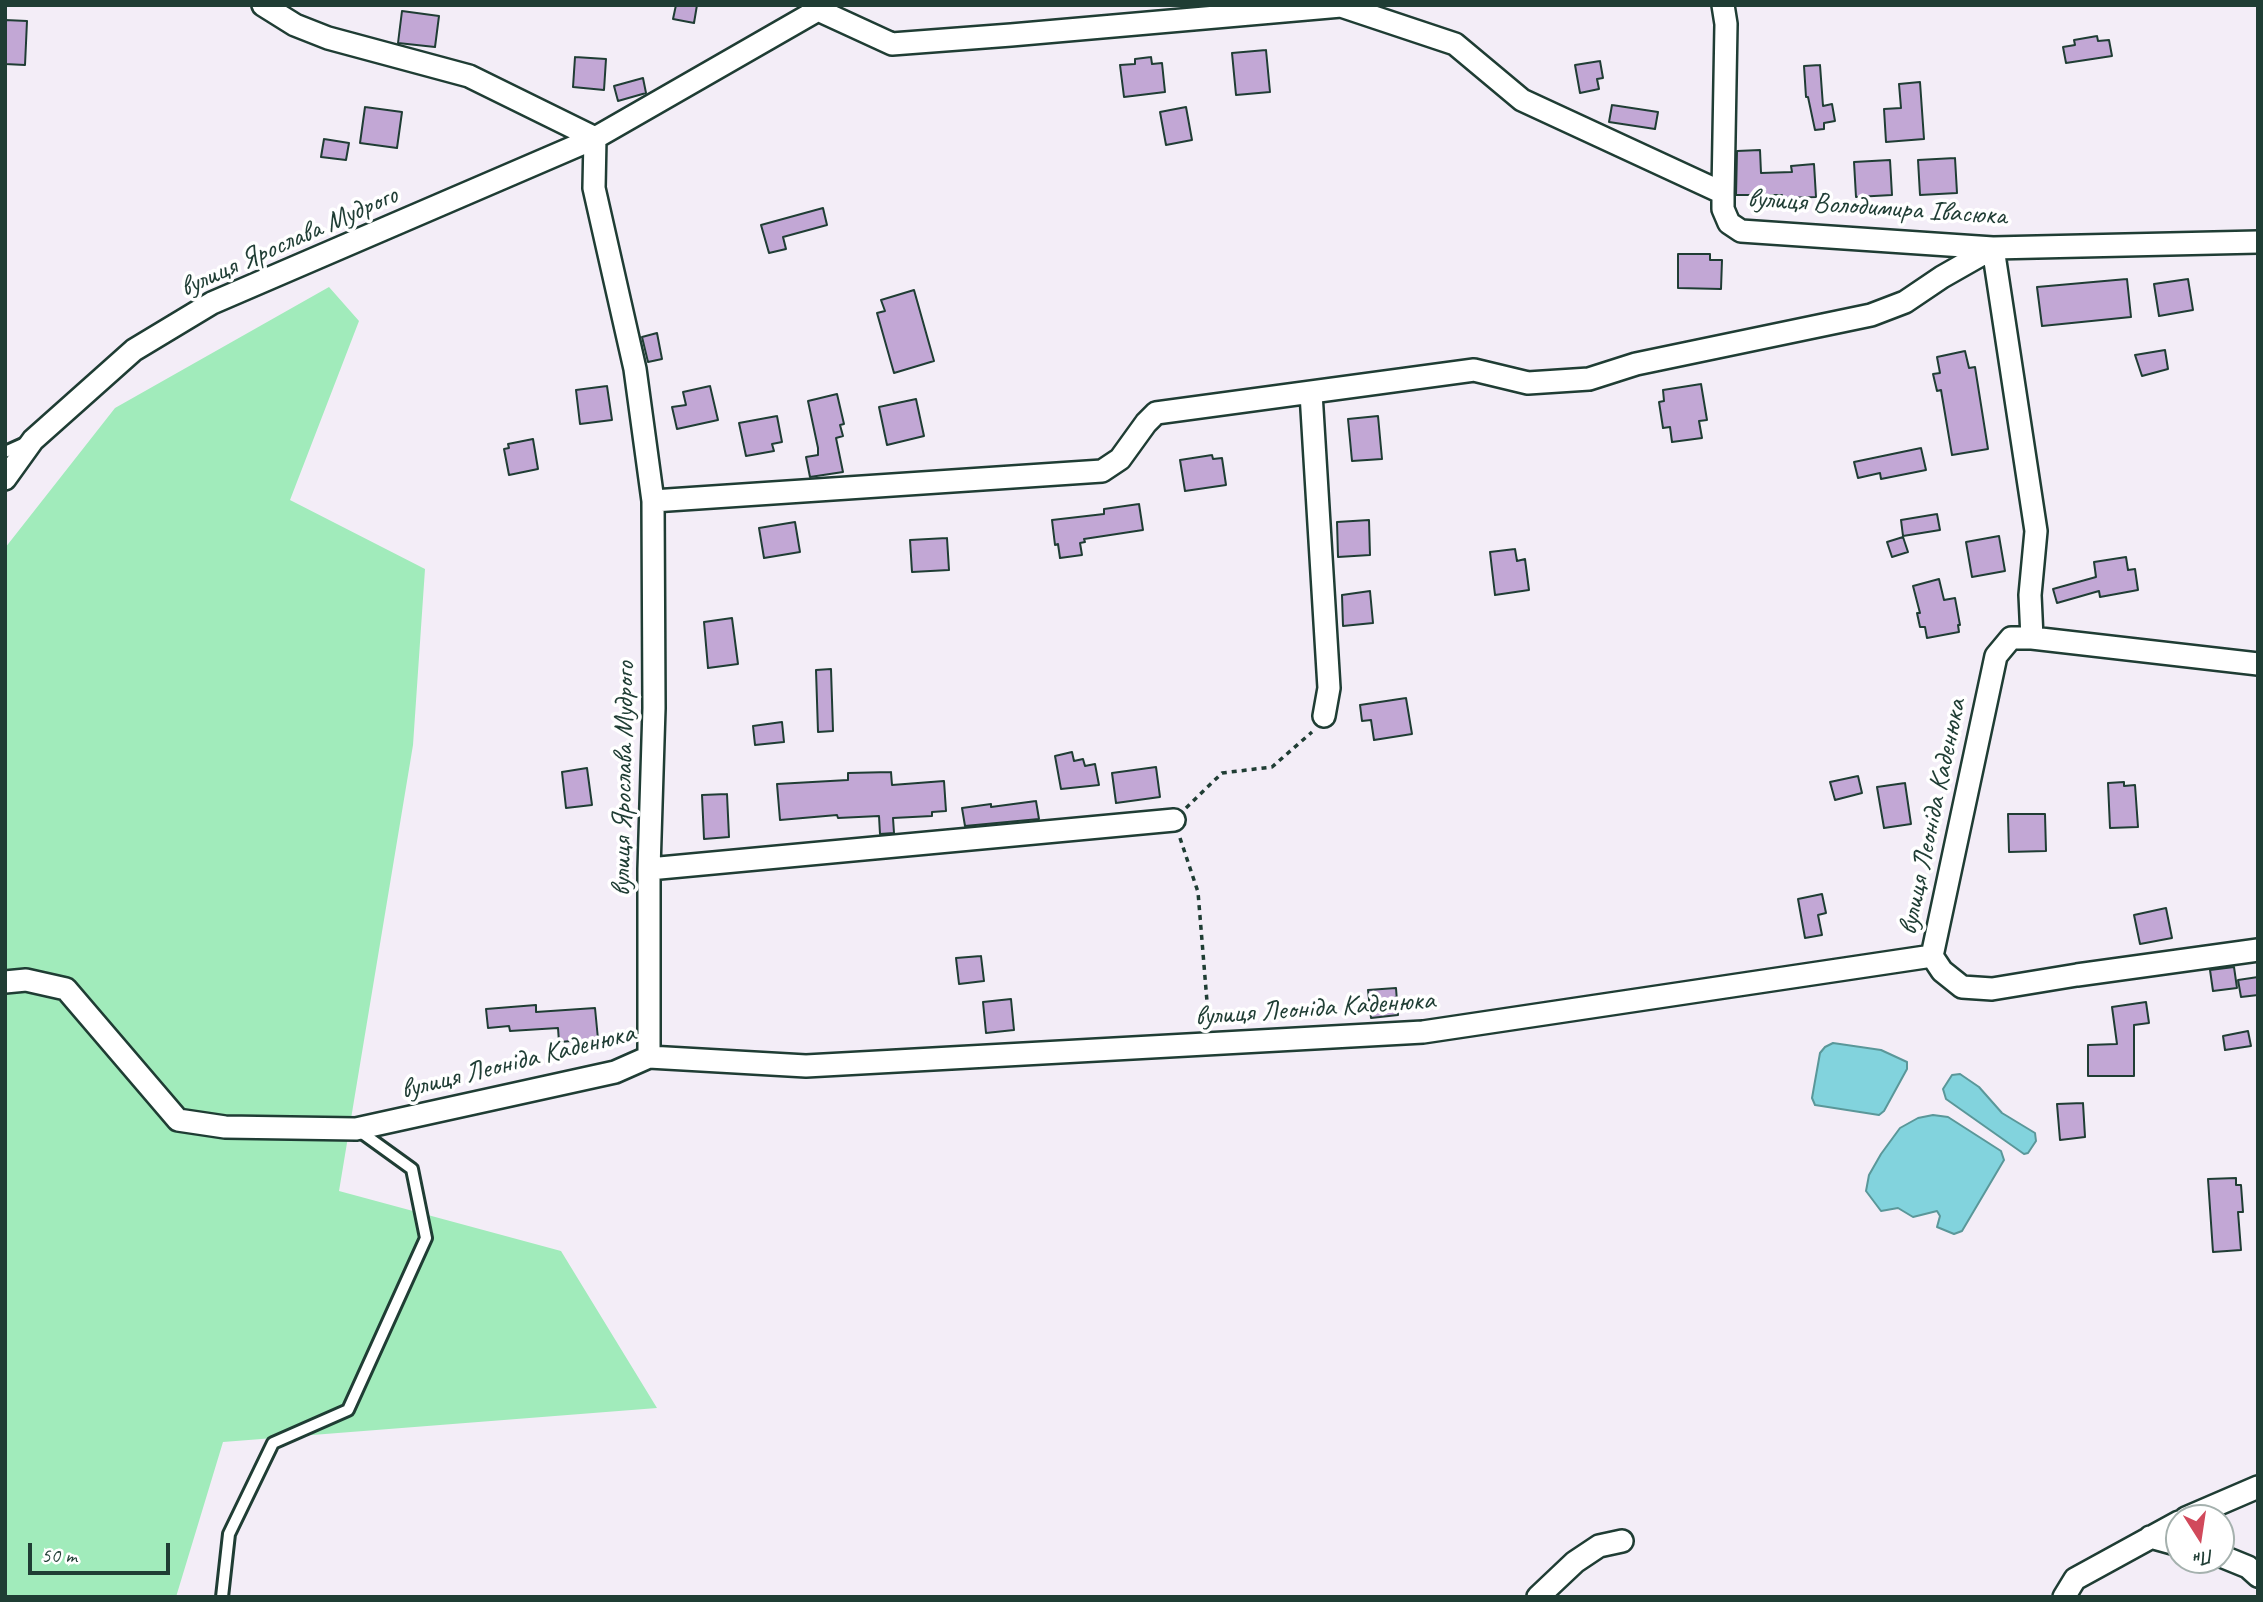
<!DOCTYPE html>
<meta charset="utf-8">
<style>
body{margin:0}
#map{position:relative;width:2263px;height:1602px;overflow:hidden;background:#f3edf7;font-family:Caveat,sans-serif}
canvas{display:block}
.frame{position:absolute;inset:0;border:7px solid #1f3d34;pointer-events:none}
.north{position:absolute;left:2165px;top:1504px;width:70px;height:70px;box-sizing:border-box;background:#fff;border:2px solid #a5b1ae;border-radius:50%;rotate:168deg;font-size:19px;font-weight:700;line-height:28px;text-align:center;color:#1f3d34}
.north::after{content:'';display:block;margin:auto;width:24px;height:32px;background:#d1495b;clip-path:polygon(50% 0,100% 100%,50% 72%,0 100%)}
.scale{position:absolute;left:28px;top:1543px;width:142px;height:32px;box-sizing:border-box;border:4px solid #1f3d34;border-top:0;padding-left:9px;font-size:21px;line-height:24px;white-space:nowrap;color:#1f3d34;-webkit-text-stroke:5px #fff;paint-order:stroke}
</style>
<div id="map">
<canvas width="2263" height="1602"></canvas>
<div class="frame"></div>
<div class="north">Пн</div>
<div class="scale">50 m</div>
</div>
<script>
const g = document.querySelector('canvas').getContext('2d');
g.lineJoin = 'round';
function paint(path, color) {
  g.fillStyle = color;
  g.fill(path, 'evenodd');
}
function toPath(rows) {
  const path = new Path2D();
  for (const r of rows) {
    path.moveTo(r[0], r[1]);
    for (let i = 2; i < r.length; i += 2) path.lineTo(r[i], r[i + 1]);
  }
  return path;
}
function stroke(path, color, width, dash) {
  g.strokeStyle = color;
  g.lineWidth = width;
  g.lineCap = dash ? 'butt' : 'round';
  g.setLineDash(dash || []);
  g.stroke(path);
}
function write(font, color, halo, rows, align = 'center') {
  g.font = font + ' Caveat,sans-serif';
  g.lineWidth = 7;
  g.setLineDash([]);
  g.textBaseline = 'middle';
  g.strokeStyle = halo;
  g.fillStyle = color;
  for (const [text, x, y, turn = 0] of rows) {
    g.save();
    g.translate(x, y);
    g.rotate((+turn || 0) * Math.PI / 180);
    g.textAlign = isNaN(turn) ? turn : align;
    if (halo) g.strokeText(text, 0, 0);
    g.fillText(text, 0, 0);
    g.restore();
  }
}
paint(toPath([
 [329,287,359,321,290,500,425,569,413,745,339,1191,561,1251,657,1408,223,1442,176,1597,5,1597,5,548,115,408]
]), '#a1ebbb');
const water = toPath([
 [1833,1043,1881,1050,1907,1062,1907,1069,1884,1111,1879,1115,1815,1105,1812,1098,1820,1053,1825,1047,1833,1043],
 [1960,1074,1979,1087,2002,1113,2035,1133,2036,1141,2028,1153,2024,1154,1946,1099,1943,1089,1952,1075,1960,1074],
 [1933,1115,1948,1117,2001,1151,2004,1160,1962,1231,1954,1234,1937,1227,1940,1216,1937,1211,1913,1217,1898,1208,1881,1211,1866,1191,1869,1175,1881,1154,1900,1128,1918,1118,1933,1115]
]);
paint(water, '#82d3dd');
stroke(water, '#5a9799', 2);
const building = toPath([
 [676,5,697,5,694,23,673,19,676,5],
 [402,11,439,16,435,47,398,43,402,11],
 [5,20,27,21,25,65,5,64,5,20],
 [2097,36,2098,41,2109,40,2112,56,2066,63,2063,47,2075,45,2074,40,2097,36],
 [1266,50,1270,92,1236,95,1232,53,1266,50],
 [575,57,606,59,604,90,573,87,575,57],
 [1151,57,1152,64,1162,63,1165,92,1124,97,1120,65,1135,64,1135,59,1151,57],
 [1600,61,1603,78,1597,79,1599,89,1580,93,1575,65,1600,61],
 [1820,65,1823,106,1832,104,1835,121,1824,123,1824,129,1815,130,1808,97,1806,97,1804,66,1820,65],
 [643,78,646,93,618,101,614,86,643,78],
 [1920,82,1924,139,1886,142,1884,109,1901,108,1899,84,1920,82],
 [1612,105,1658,112,1655,129,1609,122,1612,105],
 [365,107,402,112,397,148,360,143,365,107],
 [1186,107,1192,140,1166,145,1160,112,1186,107],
 [324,139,349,143,346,160,321,157,324,139],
 [1760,150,1761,173,1792,172,1791,166,1814,164,1816,197,1782,198,1782,195,1736,195,1737,151,1760,150],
 [1955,158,1957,193,1920,195,1918,160,1955,158],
 [1890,160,1892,195,1856,197,1854,162,1890,160],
 [823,208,827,225,783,237,786,249,769,253,761,225,823,208],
 [1678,254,1710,254,1710,260,1722,260,1721,289,1678,288,1678,254],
 [2127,279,2131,317,2042,326,2037,287,2127,279],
 [2188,279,2193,310,2159,316,2154,284,2188,279],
 [914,290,934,361,894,373,877,313,885,311,881,300,914,290],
 [657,333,662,359,648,362,642,337,657,333],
 [2165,350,2168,369,2142,376,2135,355,2165,350],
 [1965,351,1969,368,1975,367,1988,449,1952,455,1941,390,1937,391,1933,374,1940,373,1937,357,1965,351],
 [1701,384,1707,420,1699,421,1702,438,1672,442,1670,427,1663,428,1659,402,1664,401,1663,390,1701,384],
 [607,386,612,420,580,424,576,390,607,386],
 [710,386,718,420,677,429,672,407,686,405,683,392,710,386],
 [837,394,844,424,840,425,843,436,836,438,843,472,810,477,806,457,818,455,818,448,808,401,837,394],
 [916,399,924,436,887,445,879,407,916,399],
 [777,416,782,442,772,444,774,451,746,456,739,423,777,416],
 [1378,416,1382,459,1352,461,1348,419,1378,416],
 [533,439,538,469,509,475,504,449,509,448,508,444,533,439],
 [1921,448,1926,470,1881,479,1880,473,1858,478,1854,462,1921,448],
 [1212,455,1213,459,1222,458,1226,485,1185,491,1180,460,1212,455],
 [1139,504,1143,530,1084,539,1085,542,1080,543,1082,555,1060,558,1058,544,1055,545,1052,520,1104,514,1104,509,1139,504],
 [1937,514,1940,530,1903,536,1901,520,1937,514],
 [1369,520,1370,555,1338,557,1337,522,1369,520],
 [795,522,800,552,764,558,759,528,795,522],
 [1999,536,2005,571,1972,577,1966,542,1999,536],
 [1903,537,1908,552,1892,557,1887,542,1903,537],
 [947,538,949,570,912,572,910,540,947,538],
 [1515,549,1517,561,1525,559,1529,590,1495,595,1490,552,1515,549],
 [2126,557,2128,570,2135,569,2138,590,2100,597,2099,591,2057,603,2053,589,2096,577,2094,562,2126,557],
 [1939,579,1944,600,1955,598,1960,625,1958,625,1959,632,1927,638,1925,627,1920,627,1917,613,1920,613,1913,586,1939,579],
 [1370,591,1373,623,1343,626,1342,595,1370,591],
 [732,618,738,664,708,668,704,622,732,618],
 [831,669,833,731,818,732,816,670,831,669],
 [1406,698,1412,734,1374,740,1371,720,1362,721,1360,705,1406,698],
 [782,722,784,742,755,745,753,726,782,722],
 [1072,752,1074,761,1083,759,1085,766,1095,764,1099,785,1061,789,1055,756,1072,752],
 [1156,767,1160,797,1116,803,1112,773,1156,767],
 [587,768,592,805,566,808,562,772,587,768],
 [891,772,892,785,944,781,946,811,932,812,932,816,893,818,894,833,880,834,879,816,838,818,837,815,780,820,777,784,848,780,848,773,891,772],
 [1858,776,1862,793,1835,800,1830,782,1858,776],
 [2124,782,2124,786,2135,785,2138,827,2110,828,2108,783,2124,782],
 [1905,783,1911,824,1884,828,1877,787,1905,783],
 [727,794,729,837,704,839,702,795,727,794],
 [1036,801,1039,819,965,826,962,808,991,804,991,807,1036,801],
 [2008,814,2045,814,2046,851,2009,852,2008,814],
 [1822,894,1826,913,1818,915,1822,935,1805,938,1798,899,1822,894],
 [2166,908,2172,938,2140,944,2134,915,2166,908],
 [981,956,984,981,959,984,956,958,981,956],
 [2234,967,2237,988,2213,991,2210,970,2234,967],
 [2258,977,2258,995,2241,997,2238,980,2258,977],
 [1396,988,1398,1015,1371,1018,1368,990,1396,988],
 [1011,999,1014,1030,986,1033,983,1002,1011,999],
 [2146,1002,2149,1023,2134,1025,2134,1076,2088,1076,2088,1045,2117,1044,2112,1007,2146,1002],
 [536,1005,536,1012,595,1008,598,1039,559,1042,558,1028,510,1031,509,1026,488,1028,486,1009,536,1005],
 [2248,1031,2251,1046,2225,1050,2223,1036,2248,1031],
 [2083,1103,2085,1137,2060,1140,2057,1104,2083,1103],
 [2236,1178,2236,1185,2241,1185,2243,1212,2238,1212,2241,1250,2213,1252,2208,1179,2236,1178]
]);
paint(building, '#c2a7d5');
stroke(building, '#1f3d34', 2);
const lane = toPath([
 [5,452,25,443],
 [222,1597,229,1534,273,1443,348,1410,426,1238,412,1169,358,1130]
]);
const street = toPath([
 [263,5,295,25,328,38,469,76,595,138,594,188,635,369,653,501,654,708,649,869,649,1057],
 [1723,5,1726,24,1723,193],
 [818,10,892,44,1011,35,1341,6,1455,44,1522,100,1723,193,1723,209,1729,223,1741,231,1993,248,2258,242],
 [1311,393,1329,688,1324,716],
 [5,479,33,440,134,350,212,303,595,138,818,10,822,5],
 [2032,638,2258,664],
 [649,869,1174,820],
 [1932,956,1942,971,1962,987,1992,989,2077,975,2258,950],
 [5,982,26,980,66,989,178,1120,225,1127,356,1129,615,1072,649,1057,806,1066,1423,1032,1932,956,1996,656,2011,638,2032,638,2030,595,2036,531,1993,248,1942,277,1905,302,1871,315,1636,364,1589,379,1528,383,1474,370,1156,413,1146,423,1120,459,1102,471,653,501],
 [2186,1518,2258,1487],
 [2150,1537,2179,1545],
 [2221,1556,2248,1567,2258,1576],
 [1538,1597,1575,1562,1599,1546,1622,1541],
 [2064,1597,2075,1579,2179,1522]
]);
stroke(lane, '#1f3d34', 16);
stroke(street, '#1f3d34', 26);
stroke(toPath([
 [1186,808,1222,773,1272,767,1312,732],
 [1180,838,1198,892,1209,1026]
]), '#1f3d34', 3.5, [5, 5]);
stroke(lane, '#fff', 10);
stroke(street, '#fff', 21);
write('28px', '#1f3d34', '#fff', [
 ["вулиця Володимира Івасюка",1877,208,4],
 ["вулиця Ярослава Мудрого",289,242,-24],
 ["вулиця Ярослава Мудрого",624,779,-89],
 ["вулиця Леоніда Каденюка",1933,817,-78],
 ["вулиця Леоніда Каденюка",1315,1009,-4],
 ["вулиця Леоніда Каденюка",518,1062,-14]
]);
</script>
